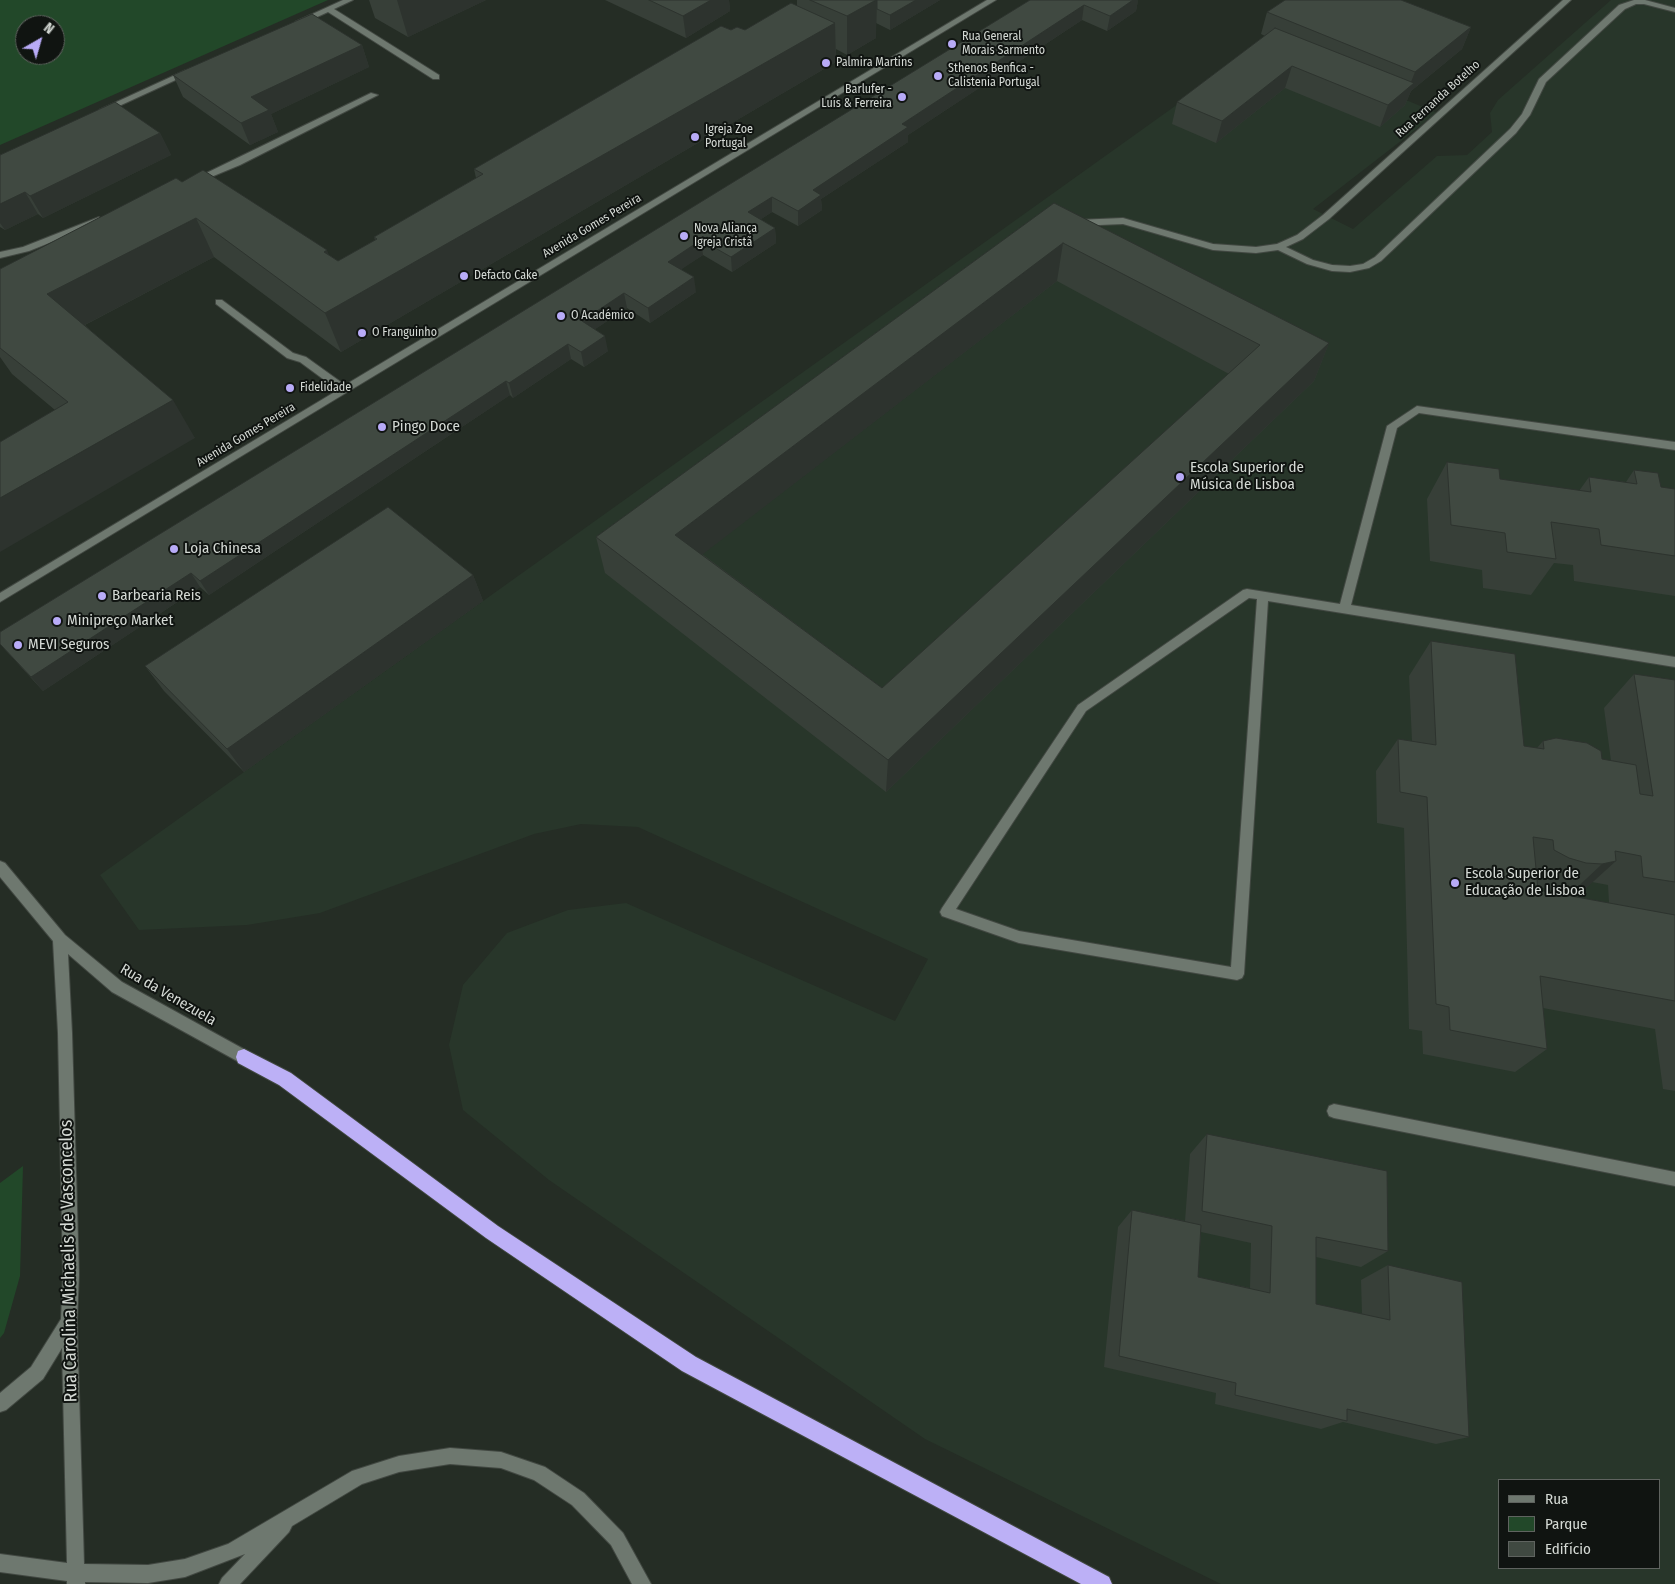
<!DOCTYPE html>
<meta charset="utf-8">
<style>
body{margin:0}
#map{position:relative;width:1675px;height:1584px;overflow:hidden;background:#252d25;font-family:"Fira Sans Condensed",sans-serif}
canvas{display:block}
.legend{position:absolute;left:1498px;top:1479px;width:162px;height:90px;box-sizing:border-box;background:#101411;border:1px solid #5f635f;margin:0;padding:6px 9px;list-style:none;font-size:15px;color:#d5dad5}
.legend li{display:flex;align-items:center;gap:10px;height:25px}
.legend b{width:25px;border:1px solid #5f635f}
.north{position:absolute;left:15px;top:15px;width:50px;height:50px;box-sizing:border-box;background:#101411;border:1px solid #5f635f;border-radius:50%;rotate:38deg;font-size:14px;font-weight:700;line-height:20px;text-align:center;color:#d5dad5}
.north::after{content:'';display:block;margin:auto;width:18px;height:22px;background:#b8abf7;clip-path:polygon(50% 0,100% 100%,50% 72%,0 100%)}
</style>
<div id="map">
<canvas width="1675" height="1584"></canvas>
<ul class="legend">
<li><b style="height:6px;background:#6e786f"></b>Rua</li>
<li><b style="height:14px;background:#224829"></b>Parque</li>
<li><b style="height:14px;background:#404941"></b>Edifício</li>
</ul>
<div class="north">N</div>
</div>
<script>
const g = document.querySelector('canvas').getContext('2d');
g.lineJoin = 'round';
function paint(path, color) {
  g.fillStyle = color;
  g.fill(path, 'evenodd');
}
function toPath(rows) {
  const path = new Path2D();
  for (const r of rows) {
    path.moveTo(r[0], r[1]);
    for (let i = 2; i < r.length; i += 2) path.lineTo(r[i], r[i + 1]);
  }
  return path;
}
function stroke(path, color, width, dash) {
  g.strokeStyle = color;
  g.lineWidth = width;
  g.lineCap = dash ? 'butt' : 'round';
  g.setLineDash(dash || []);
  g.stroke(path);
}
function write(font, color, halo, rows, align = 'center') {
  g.font = font + ' "Fira Sans Condensed",sans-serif';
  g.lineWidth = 4;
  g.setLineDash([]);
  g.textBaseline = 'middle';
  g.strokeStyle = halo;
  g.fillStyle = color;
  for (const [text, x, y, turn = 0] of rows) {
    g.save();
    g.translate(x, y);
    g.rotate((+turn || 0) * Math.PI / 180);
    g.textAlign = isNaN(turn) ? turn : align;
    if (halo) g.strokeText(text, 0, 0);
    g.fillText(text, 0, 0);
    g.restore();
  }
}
paint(toPath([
 [1611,0,1675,0,1675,1584,1221,1584,925,1439,549,1180,463,1110,449,1045,463,985,507,933,568,910,626,903,895,1021,928,959,638,827,581,824,534,834,320,913,247,925,139,930,100,875,1266,41,1437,113,1313,209,1353,229,1437,156,1467,155,1492,132,1490,113,1498,100],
 [1499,1480,1659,1480,1659,1568,1499,1568]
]), '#28362a');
paint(toPath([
 [0,0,328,0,0,145],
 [25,25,55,25,55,55,25,55],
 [23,1166,20,1276,4,1333,0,1338,0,1183]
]), '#224829');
const minor = toPath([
 [343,0,353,0,334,9,439,75,439,79,433,79,328,12,302,24,295,22,343,0],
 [987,0,996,0,0,602,0,593,338,390,300,362,287,358,216,304,216,300,222,300,293,353,306,357,345,385,987,0],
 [1563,0,1571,0,1329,219,1303,239,1286,247,1313,260,1332,265,1350,266,1363,264,1375,257,1510,129,1522,114,1539,79,1619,5,1634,0,1645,0,1675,8,1675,12,1644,4,1636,4,1625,9,1546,82,1530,115,1516,133,1381,261,1369,268,1350,272,1332,271,1307,264,1278,250,1256,253,1213,250,1123,224,1076,226,1072,223,1076,220,1123,218,1213,244,1256,247,1277,244,1297,235,1323,215,1563,0],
 [186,70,193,72,106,112,99,110,186,70],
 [371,93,378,95,240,165,199,182,192,180,371,93],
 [99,217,103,220,102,222,29,251,0,258,0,252,23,247,99,217],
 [1417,406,1675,442,1675,450,1419,413,1397,428,1351,605,1675,657,1675,667,1268,601,1244,974,1242,978,1237,980,1019,943,942,916,940,912,942,908,1078,705,1243,590,1247,589,1340,604,1387,426,1417,406],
 [1249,598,1257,599,1231,967,1019,931,956,909,1086,711,1249,598],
 [0,861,5,863,65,935,122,982,249,1052,251,1057,249,1062,244,1064,239,1062,112,992,68,954,72,1033,79,1275,77,1321,84,1564,148,1565,185,1559,228,1544,352,1471,399,1456,450,1448,501,1452,545,1467,584,1493,623,1533,651,1584,632,1584,611,1545,572,1505,534,1480,501,1468,450,1464,399,1472,362,1484,292,1526,289,1532,240,1584,219,1584,222,1578,245,1554,185,1577,148,1583,85,1582,85,1584,67,1584,67,1581,0,1572,0,1554,67,1563,62,1348,43,1379,6,1410,0,1412,0,1393,31,1367,61,1319,63,1275,58,1033,53,941,0,877,0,861],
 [1334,1104,1675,1172,1675,1186,1334,1118,1329,1116,1327,1111,1329,1106,1334,1104]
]);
const highway = toPath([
 [244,1049,291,1073,498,1226,696,1357,1109,1577,1112,1584,1081,1584,682,1371,486,1238,279,1085,238,1063,236,1057,238,1051,244,1049]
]);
stroke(minor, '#424842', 2);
stroke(highway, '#424842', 2);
paint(minor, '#6e786f');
paint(highway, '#bcb0f6');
paint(toPath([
 [369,0,486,0,408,37,375,18],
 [605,0,729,0,730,11,686,38],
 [797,0,940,0,890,30,876,23,876,38,847,55,836,49,836,62,341,352,214,257,85,325,195,438,55,410,12,374,0,357,0,269,182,182,329,255,338,261,375,240,374,237,476,178,474,169,731,30,745,30,797,6],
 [1030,0,1138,0,1136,11,1107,31,1082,20,908,135,908,142,821,199,822,210,798,226,772,212,761,219,760,219,775,228,776,243,732,272,703,255,681,269,696,292,650,323,627,308,595,329,608,351,584,367,571,359,513,398,510,395,209,595,200,587,43,691,0,644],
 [1267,12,1471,27,1462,49,1411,91,1405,105,1380,127,1285,88,1216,143,1172,124,1177,102,1265,36,1261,34],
 [362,45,369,67,271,114,278,132,250,145,183,97,173,75],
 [160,133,171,155,43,218,38,214,5,230,0,227,0,155],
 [1054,203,1329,343,1314,381,886,792,605,573,596,537],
 [1057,281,1229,374,882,688,702,554],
 [1447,462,1500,479,1579,491,1589,477,1626,482,1634,470,1661,487,1675,489,1675,596,1574,581,1573,565,1554,563,1531,595,1483,588,1482,570,1430,561,1427,499],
 [473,575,483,601,244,772,164,691,145,666],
 [1431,641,1524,746,1537,748,1543,741,1602,759,1611,761,1604,708,1634,674,1675,680,1675,1091,1663,1089,1655,1029,1543,1008,1547,1049,1515,1072,1423,1054,1422,1031,1409,1029,1404,828,1377,823,1376,771,1398,739,1412,741,1409,676],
 [1592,882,1608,885,1609,903,1538,890,1537,886,1555,892,1570,894,1584,890],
 [1207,1134,1388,1251,1361,1267,1316,1257,1316,1304,1362,1314,1361,1280,1388,1265,1469,1437,1436,1444,1343,1422,1321,1429,1215,1404,1216,1393,1104,1367,1118,1227,1132,1210,1185,1221,1190,1154],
 [1201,1232,1251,1243,1250,1288,1198,1277]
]), '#373f38');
paint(toPath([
 [397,0,486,0,408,37],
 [711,0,729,0,730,11,686,38,683,16],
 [876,0,877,0,876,38,847,55,847,16],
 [916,0,940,0,890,30,890,15],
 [1133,0,1138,0,1136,11,1107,31,1110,16],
 [1084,5,1082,20,908,135,908,142,821,199,822,210,798,226,798,211,813,190,902,124],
 [835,23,836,62,341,352,325,313],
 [1471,27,1462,49,1411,91,1405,105,1380,127,1388,105,1409,87,1415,72],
 [362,45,369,67,271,114,278,132,250,145,241,123,251,97],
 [1292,66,1285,88,1216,143,1222,121],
 [160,133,171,155,43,218,30,196],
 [25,192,38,214,5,230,0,223,0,204],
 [772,197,772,212,749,227,748,212],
 [196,218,214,257,71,332,47,294],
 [775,228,776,243,732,272,731,257],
 [701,240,703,255,670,277,668,262],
 [1063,243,1057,281,681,571,675,535],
 [327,250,342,289,324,252],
 [694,277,696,292,650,323,648,308],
 [624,293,627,308,585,336,582,321],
 [605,336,608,351,584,367,581,352],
 [1329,343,1314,381,886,792,888,760],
 [568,344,571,359,513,398,509,383],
 [506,381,510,395,209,595,200,581],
 [173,400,195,438,0,552,0,498],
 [191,573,200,587,43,691,31,677],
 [473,575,483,601,244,772,227,749],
 [1616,861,1584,890,1570,894,1602,864]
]), '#2d332e');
const building = toPath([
 [649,0,711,0,683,16,649,0],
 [810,0,876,0,847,16,810,0],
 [877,0,916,0,890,15,877,9,877,0],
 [1030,0,1133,0,1110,16,1084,5,902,124,908,127,813,190,821,195,798,211,772,197,748,212,775,228,731,257,701,240,668,262,694,277,648,308,624,293,582,321,605,336,581,352,568,344,509,383,506,381,200,581,191,573,31,677,0,644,0,632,1030,0],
 [1285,0,1401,0,1471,27,1415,72,1267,12,1285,0],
 [791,3,835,23,325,313,196,218,47,294,173,400,0,498,0,442,68,402,0,348,0,269,176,178,182,182,203,170,327,250,324,252,338,261,377,239,374,237,483,174,474,169,721,26,731,30,737,27,745,30,791,3],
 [312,14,362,45,251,97,269,110,241,123,173,75,312,14],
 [1275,28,1414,83,1388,105,1292,66,1222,121,1177,102,1275,28],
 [115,102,160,133,30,196,25,192,0,204,0,155,115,102],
 [1054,203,1329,343,888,760,596,537,1054,203],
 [1063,243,1260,345,882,688,675,535,1063,243],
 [1447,462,1499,469,1500,479,1591,492,1589,477,1637,484,1634,470,1658,473,1661,487,1675,489,1675,556,1601,545,1599,529,1551,522,1556,559,1507,552,1505,533,1451,525,1447,462],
 [388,507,473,575,227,749,145,666,388,507],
 [1431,641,1515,654,1524,746,1544,749,1543,741,1556,738,1587,743,1601,751,1602,759,1636,765,1640,794,1653,796,1634,674,1675,680,1675,882,1643,877,1641,856,1615,851,1616,861,1602,864,1586,863,1569,858,1554,850,1553,840,1533,837,1538,890,1675,915,1675,1001,1540,976,1547,1049,1450,1030,1449,1007,1436,1004,1427,797,1400,792,1398,739,1436,745,1431,641],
 [1207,1134,1387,1171,1388,1251,1316,1237,1316,1304,1390,1320,1388,1265,1462,1282,1469,1437,1347,1409,1347,1421,1235,1395,1236,1383,1119,1356,1132,1210,1201,1225,1198,1277,1270,1293,1272,1226,1202,1211,1207,1134]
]);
paint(building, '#404941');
stroke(building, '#2d332e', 1);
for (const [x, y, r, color] of [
 [952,44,5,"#b8abf7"],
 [826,63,5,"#b8abf7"],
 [938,76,5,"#b8abf7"],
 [902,97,5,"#b8abf7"],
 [695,137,5,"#b8abf7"],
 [684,236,5,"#b8abf7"],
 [464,276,5,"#b8abf7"],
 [561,316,5,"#b8abf7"],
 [362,333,5,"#b8abf7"],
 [290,388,5,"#b8abf7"],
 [382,427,5,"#b8abf7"],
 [1180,477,5,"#b8abf7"],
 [174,549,5,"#b8abf7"],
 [102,596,5,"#b8abf7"],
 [57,621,5,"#b8abf7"],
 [18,645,5,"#b8abf7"],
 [1455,883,5,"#b8abf7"]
]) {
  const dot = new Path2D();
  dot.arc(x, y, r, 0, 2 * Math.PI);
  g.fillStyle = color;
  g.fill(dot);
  stroke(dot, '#101411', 2);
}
write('12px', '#d5dad5', '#101411', [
 ["Rua General",962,37],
 ["Morais Sarmento",962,51],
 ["Palmira Martins",836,63],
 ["Sthenos Benfica -",948,69],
 ["Calistenia Portugal",948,83],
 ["Barlufer -",892,90,"right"],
 ["Luís & Ferreira",892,104,"right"],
 ["Igreja Zoe",705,130],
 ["Portugal",705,144],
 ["Nova Aliança",694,229],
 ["Igreja Cristã",694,243],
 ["Defacto Cake",474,276],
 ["O Académico",571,316],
 ["O Franguinho",372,333],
 ["Fidelidade",300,388]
], 'left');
write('12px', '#d5dad5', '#101411', [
 ["Rua Fernanda Botelho",1438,99,-42],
 ["Avenida Gomes Pereira",592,226,-31],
 ["Avenida Gomes Pereira",246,435,-31]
]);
write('15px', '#d5dad5', '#101411', [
 ["Pingo Doce",392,427],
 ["Escola Superior de",1190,468],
 ["Música de Lisboa",1190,485],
 ["Loja Chinesa",184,549],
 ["Barbearia Reis",112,596],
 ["Minipreço Market",67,621],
 ["MEVI Seguros",28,645],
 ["Escola Superior de",1465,874],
 ["Educação de Lisboa",1465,891]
], 'left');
write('15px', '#d5dad5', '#101411', [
 ["Rua da Venezuela",168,995,30]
]);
write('18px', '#d5dad5', '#101411', [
 ["Rua Carolina Michaelis de Vasconcelos",69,1261,-91]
]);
</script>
